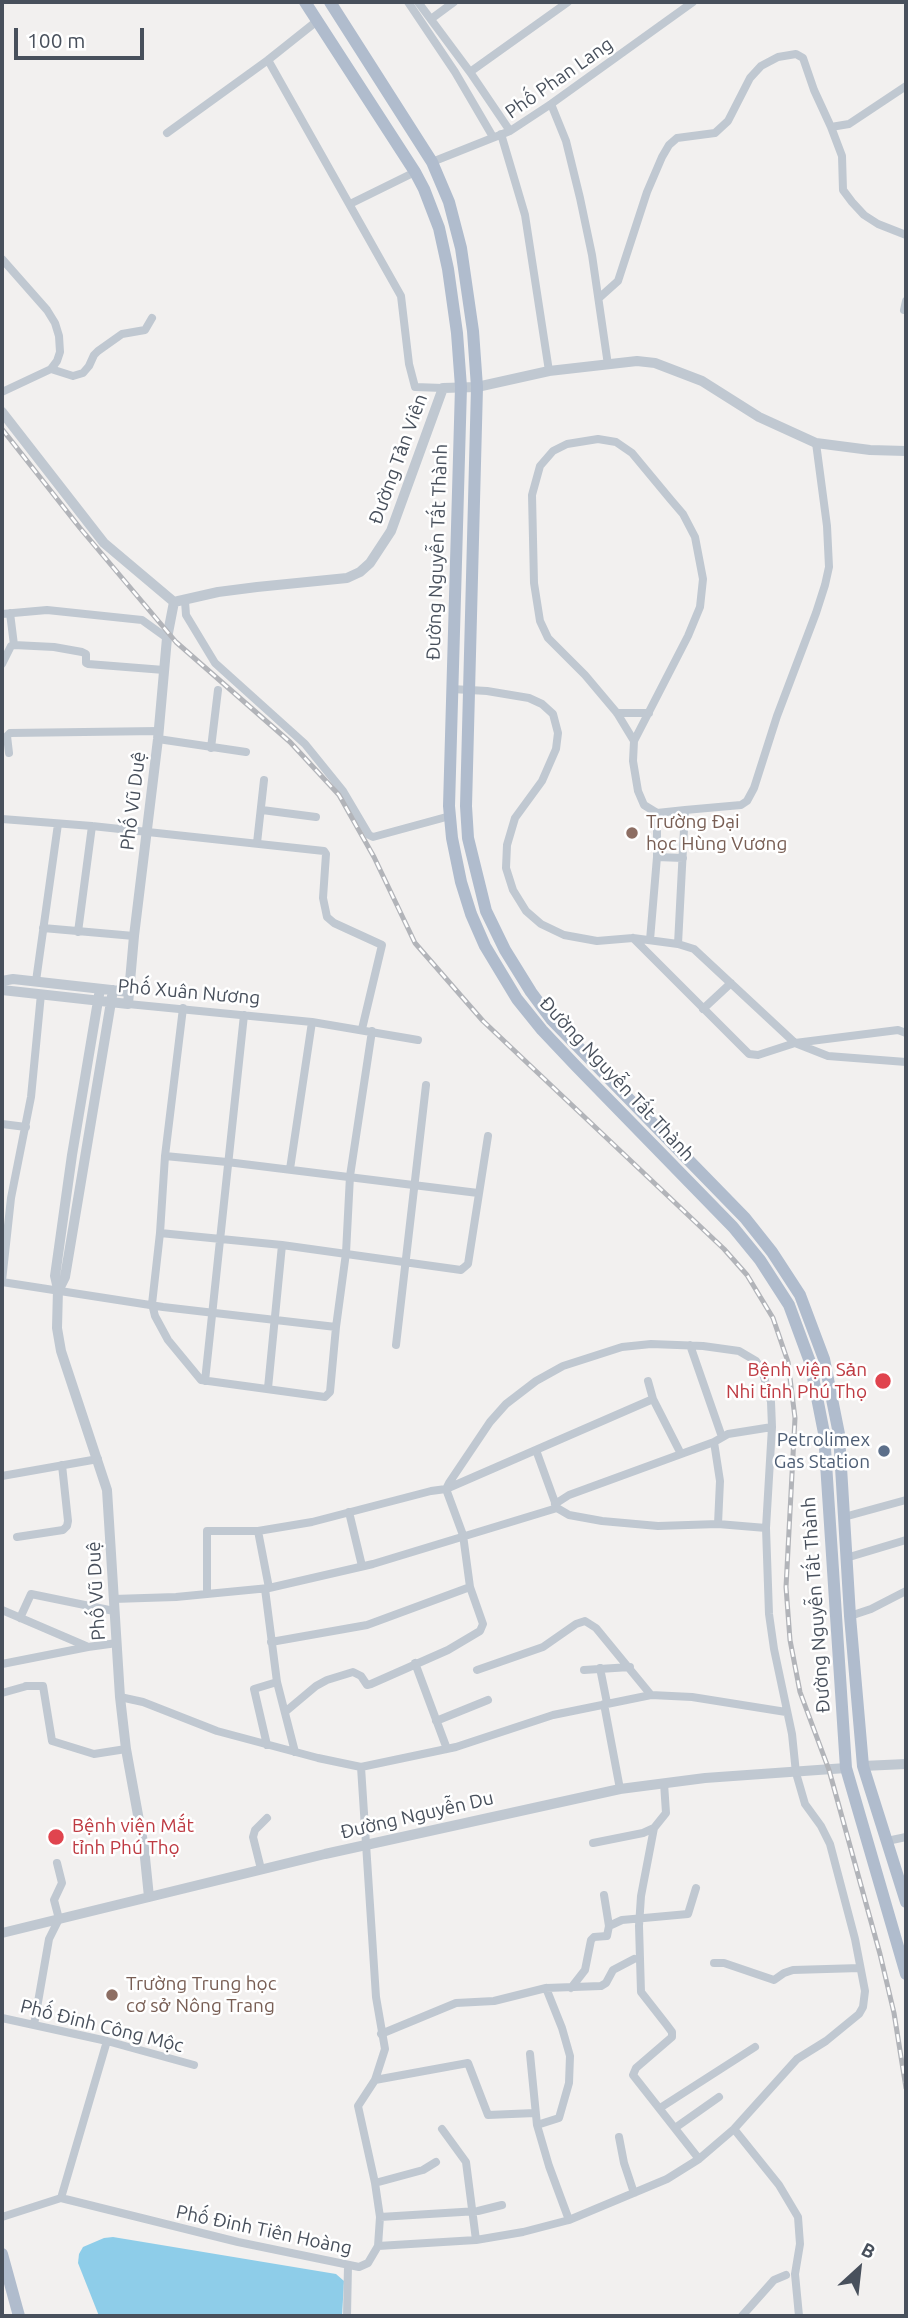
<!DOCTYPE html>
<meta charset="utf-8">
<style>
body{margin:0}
#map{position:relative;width:908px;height:2318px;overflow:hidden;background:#f2f0ef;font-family:Ubuntu,sans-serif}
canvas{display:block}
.frame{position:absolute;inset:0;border:4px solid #48505c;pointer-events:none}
.north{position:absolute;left:824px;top:2234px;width:70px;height:70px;-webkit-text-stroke:5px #fff;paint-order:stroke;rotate:27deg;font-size:19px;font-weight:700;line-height:28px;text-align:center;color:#48505c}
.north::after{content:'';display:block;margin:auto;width:24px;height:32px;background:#48505c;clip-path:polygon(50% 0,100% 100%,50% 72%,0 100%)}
.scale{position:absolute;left:14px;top:28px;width:130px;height:32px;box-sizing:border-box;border:4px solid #48505c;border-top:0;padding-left:9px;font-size:21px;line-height:24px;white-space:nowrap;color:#48505c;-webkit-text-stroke:5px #fff;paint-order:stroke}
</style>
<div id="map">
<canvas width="908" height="2318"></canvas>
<div class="frame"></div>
<div class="north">B</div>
<div class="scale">100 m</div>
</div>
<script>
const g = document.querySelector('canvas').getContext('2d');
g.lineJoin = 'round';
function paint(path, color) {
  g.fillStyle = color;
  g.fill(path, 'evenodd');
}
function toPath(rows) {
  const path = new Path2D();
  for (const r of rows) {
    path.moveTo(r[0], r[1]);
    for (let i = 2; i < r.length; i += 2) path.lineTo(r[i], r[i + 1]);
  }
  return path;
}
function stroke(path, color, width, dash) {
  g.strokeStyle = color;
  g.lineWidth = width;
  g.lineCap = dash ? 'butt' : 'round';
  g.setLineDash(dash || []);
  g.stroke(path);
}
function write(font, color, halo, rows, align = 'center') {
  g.font = font + ' Ubuntu,sans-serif';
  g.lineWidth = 5;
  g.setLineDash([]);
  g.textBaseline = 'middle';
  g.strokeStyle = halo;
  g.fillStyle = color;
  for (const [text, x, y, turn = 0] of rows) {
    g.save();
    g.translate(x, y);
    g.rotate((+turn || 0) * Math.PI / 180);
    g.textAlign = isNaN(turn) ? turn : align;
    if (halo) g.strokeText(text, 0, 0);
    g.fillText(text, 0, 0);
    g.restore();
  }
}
paint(toPath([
 [113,2237,336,2274,344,2281,342,2316,99,2316,78,2263,79,2254,83,2247,104,2238]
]), '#8ecde9');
stroke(toPath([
 [408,2,455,72,493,137],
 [418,2,470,72,510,131],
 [431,19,454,2],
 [317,21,268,60,401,296,409,364,415,387,443,388],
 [470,72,568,2],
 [551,104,566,141,580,198,592,255,608,365],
 [831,127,842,156,843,190,852,202,864,215,878,224,906,235],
 [167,133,268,60],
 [501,134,525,215,549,371],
 [432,162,510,131,551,104,693,2],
 [350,204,415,172],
 [2,259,47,310,55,323,59,336,60,352,57,361,51,369,2,392],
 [599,298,618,281,647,192,662,157,669,145,677,138,715,133,728,121,750,78,761,66,778,57,796,54,803,58,814,90,831,127,849,124,906,86],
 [904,310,906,301],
 [51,369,73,376,83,373,89,366,94,355,98,351,122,334,145,330,152,318],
 [185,601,186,615,215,663,305,744,343,791,369,835,373,837,450,816],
 [10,613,14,645],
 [2,614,47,610,142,620,167,638],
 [2,664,11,646,14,645,54,647,82,652,86,654,86,663,88,664,164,670],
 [452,689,487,691,529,698,542,704,553,714,558,733,556,749,542,781,515,818,507,845,506,868,513,890,526,911,541,924,564,935,597,941,633,938,678,944,694,949,795,1043,828,1056,906,1062],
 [617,713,649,713],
 [158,739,246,752],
 [634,741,617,713,585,675,548,638,540,621,534,583,532,495,540,466,553,451,567,444,598,439,616,442,632,453,671,500,683,514,695,537,703,579,700,607,688,636,634,741,633,761,638,791,644,805,657,813,685,810,741,805,747,801,754,788,777,716,816,613,825,585,829,567,827,526,816,443],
 [211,748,218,690],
 [9,753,7,736,10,733,158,731],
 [262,810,316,817],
 [2,819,92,826,324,851,326,854,323,898,327,917,334,923,382,945,362,1029],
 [257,843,264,780],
 [657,857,683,858],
 [43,928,134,936],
 [78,932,92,826],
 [633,938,749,1054,758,1055,795,1043,898,1030,906,1033],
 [650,940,657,857,657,813],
 [678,944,685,810],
 [36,981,58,824],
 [128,1004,312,1022,418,1040],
 [183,1008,165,1156,160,1233,152,1304,155,1316,168,1340,201,1380,325,1397,330,1392,336,1327,346,1253,350,1176,372,1031],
 [703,1009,731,983],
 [2,1124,26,1127],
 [165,1156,227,1162,478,1193],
 [290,1169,312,1022],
 [160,1233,282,1245,461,1270,468,1264,488,1136],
 [2,1281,11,1198,31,1097,41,994],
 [2,1282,163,1307,336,1327],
 [396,1345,426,1085],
 [690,1345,722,1437],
 [205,1381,244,1015],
 [268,1388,282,1245],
 [653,1399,681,1454],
 [714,1442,720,1481,718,1524],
 [536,1450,557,1508],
 [2,1476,98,1459],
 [349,1512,362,1566],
 [844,1517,906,1500],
 [258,1531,269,1588],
 [17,1537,63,1530,67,1526,68,1521,62,1465],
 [846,1558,906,1540],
 [470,1587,463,1535,446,1489,449,1483,490,1422,506,1404,536,1381,563,1366,622,1347,651,1344,703,1346,739,1351,756,1361,762,1370,771,1402,772,1427],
 [265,1589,277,1682,295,1752],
 [207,1594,207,1531,258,1531,312,1522,431,1491,446,1489,653,1399,648,1381],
 [113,1599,176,1597,269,1588,373,1564,557,1508,569,1515,602,1521,658,1526,718,1524,766,1528],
 [2,1610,86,1646],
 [850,1616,871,1609,906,1591],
 [20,1618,31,1594,114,1611],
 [271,1642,367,1625,470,1587,483,1624,480,1631,448,1650,371,1684,367,1685,361,1676,353,1672,327,1680,316,1686,285,1712],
 [415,1663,447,1749],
 [2,1664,88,1647,117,1643],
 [600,1668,607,1703],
 [477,1670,543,1647,576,1624,585,1621,596,1628,651,1695],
 [584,1670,630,1667],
 [26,1686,43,1686,52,1741,94,1754,126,1749],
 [2,1693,27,1686],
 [120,1697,143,1702,217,1731,318,1758,361,1767,456,1747,553,1715,651,1695,692,1697,786,1712],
 [604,1704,620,1789],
 [436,1721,488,1700],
 [267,1745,254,1689,277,1682],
 [361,1767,376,1997,385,2049,375,2080,358,2106,375,2183,380,2217,378,2246],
 [654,1828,641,1896,639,1926,641,1992,666,2024,672,2032,672,2037,636,2068,633,2075,699,2159],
 [887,1841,906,1837],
 [593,1843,643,1833,654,1828,666,1813,664,1783],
 [261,1869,253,1837,255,1830,267,1818],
 [604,1895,609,1926],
 [714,1963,724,1963,774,1980,784,1973,793,1970,860,1968],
 [571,1988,585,1970,591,1940,594,1937,607,1936,609,1926,622,1920,688,1914,696,1888],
 [2,2018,107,2041,194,2065],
 [34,2025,49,1939,59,1919,54,1900,62,1883,57,1863],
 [381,2034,456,2003,494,2001,546,1988,601,1986,606,1983,613,1970,634,1959],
 [530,2054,537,2125,549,2166,569,2220],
 [375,2080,468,2063,488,2115,535,2113],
 [660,2108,755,2047],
 [537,2125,559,2118,569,2083,570,2056,562,2028,546,1988],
 [675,2128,719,2097],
 [442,2129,466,2162,476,2240],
 [734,2129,779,2185,798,2217,800,2244,795,2274,799,2316],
 [619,2137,624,2163,634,2193],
 [375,2183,423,2170,436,2162],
 [61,2198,107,2041],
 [2,2217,61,2198,238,2242,359,2267,368,2263,378,2246,476,2240,523,2232,569,2220,667,2179,699,2159,734,2129,797,2059,826,2041,859,2014,863,2007,865,1991,855,1939,830,1844,821,1826,805,1804,796,1773,792,1734,774,1649,769,1614,766,1528,772,1427,728,1434,714,1442,569,1495,555,1504],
 [380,2217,478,2211,502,2205],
 [347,2316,348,2265],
 [742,2316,774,2280,786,2275]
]), '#c0c8d1', 8);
stroke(toPath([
 [2,412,104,543,174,602,218,592,257,587,347,578,360,572,370,563,391,531,443,388,477,387,549,371,637,361,655,363,702,381,759,417,816,443,870,450,906,451],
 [2,981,13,979,129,992],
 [100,989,72,1155,55,1276,58,1289,57,1328,61,1351,107,1490,120,1697,126,1749,144,1848,149,1897],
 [2,990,128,1004,134,936,158,739,167,638,174,602],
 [59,1289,65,1277,113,990],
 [863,1766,906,1764],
 [2,1933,325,1854,620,1789,705,1778,846,1768]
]), '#c0c8d1', 10);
stroke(toPath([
 [305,2,415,172,424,189,439,228,448,269,457,333,461,387,449,806,452,838,461,882,471,914,485,946,517,999,542,1030,576,1066,733,1227,760,1260,789,1305,810,1362,824,1433,846,1768,906,1974],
 [330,2,432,162,449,202,461,248,473,331,477,387,466,806,468,838,486,911,505,950,531,992,551,1019,745,1218,772,1252,800,1295,824,1359,839,1434,850,1616,863,1766,906,1902],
 [2,2254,19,2316]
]), '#b0bccd', 12);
const rail = toPath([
 [2,429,80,528,176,642,290,742,339,795,374,857,415,943,483,1021,724,1249,747,1275,773,1318,788,1362,795,1418,786,1587,790,1640,800,1692,829,1770,880,1954,894,2013,906,2088]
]);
stroke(rail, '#b2b4b9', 5);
stroke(rail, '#fff', 2.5, [8]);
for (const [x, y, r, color] of [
 [632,833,7,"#8d6e63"],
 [883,1381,9,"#e0444e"],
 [884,1451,7,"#5c6f8a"],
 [56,1837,9,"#e0444e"],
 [112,1995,7,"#8d6e63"]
]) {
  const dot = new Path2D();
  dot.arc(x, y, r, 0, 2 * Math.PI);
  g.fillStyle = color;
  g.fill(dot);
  stroke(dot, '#fff', 2.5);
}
write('19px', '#48505c', '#fff', [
 ["Phố Phan Lang",559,78,-35],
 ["Đường Tản Viên",398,459,-70],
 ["Đường Nguyễn Tất Thành",437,552,-88],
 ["Phố Vũ Duệ",133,801,-83],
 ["Phố Xuân Nương",189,992,5],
 ["Đường Nguyễn Tất Thành",617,1079,47],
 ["Phố Vũ Duệ",96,1591,-93],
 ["Đường Nguyễn Tất Thành",816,1605,-94],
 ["Đường Nguyễn Du",417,1815,-13],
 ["Phố Đinh Công Mộc",102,2026,14],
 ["Phố Đinh Tiên Hoàng",264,2230,12]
]);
write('19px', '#785e54', '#fff', [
 ["Trường Đại",646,822],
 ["học Hùng Vương",646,844],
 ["Trường Trung học",126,1984],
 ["cơ sở Nông Trang",126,2006]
], 'left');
write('19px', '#be3a42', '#fff', [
 ["Bệnh viện Sản",867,1370],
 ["Nhi tỉnh Phú Thọ",867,1392],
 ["Bệnh viện Mắt",72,1826,"left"],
 ["tỉnh Phú Thọ",72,1848,"left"]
], 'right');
write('19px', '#4e5e75', '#fff', [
 ["Petrolimex",870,1440],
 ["Gas Station",870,1462]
], 'right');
</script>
